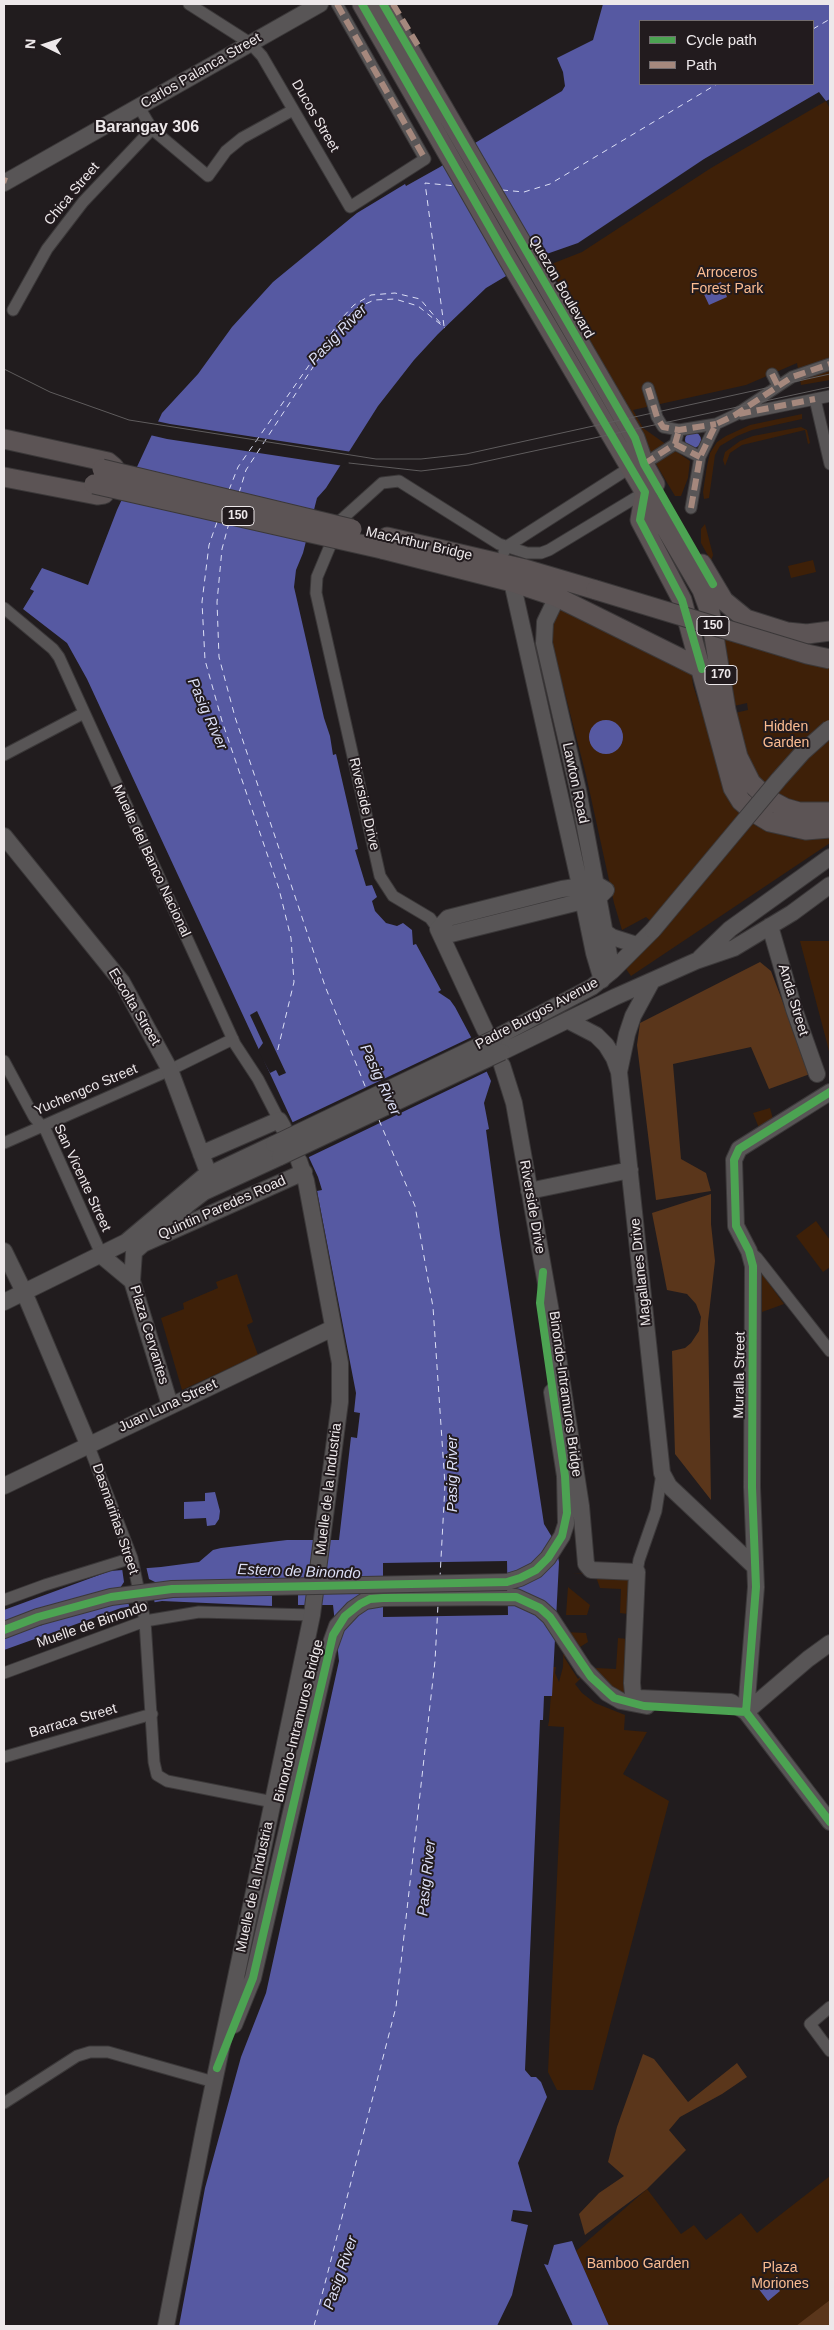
<!DOCTYPE html>
<meta charset="utf-8">
<style>
body{margin:0}
#map{position:relative;width:834px;height:2330px;overflow:hidden;background:#211c1e;font-family:Arial,sans-serif}
canvas{display:block}
.frame{position:absolute;inset:0;border:5px solid #ede8ea;pointer-events:none}
.legend{position:absolute;left:639px;top:20px;width:175px;height:65px;box-sizing:border-box;background:#221b1e;border:1px solid #736d70;margin:0;padding:6px 9px;list-style:none;font-size:15px;color:#ede8ea}
.legend li{display:flex;align-items:center;gap:10px;height:25px}
.legend b{width:25px;border:1px solid #736d70}
.north{position:absolute;left:20px;top:20px;width:50px;height:50px;-webkit-text-stroke:4px #221b1e;paint-order:stroke;rotate:274deg;font-size:14px;font-weight:700;line-height:20px;text-align:center;color:#ede8ea}
.north::after{content:'';display:block;margin:auto;width:18px;height:22px;background:#ede8ea;clip-path:polygon(50% 0,100% 100%,50% 72%,0 100%)}
</style>
<div id="map">
<canvas width="834" height="2330"></canvas>
<div class="frame"></div>
<ul class="legend">
<li><b style="height:6px;background:#4ca352"></b>Cycle path</li>
<li><b style="height:6px;background:#a5887d"></b>Path</li>
</ul>
<div class="north">N</div>
</div>
<script>
const g = document.querySelector('canvas').getContext('2d');
g.lineJoin = 'round';
function paint(path, color) {
  g.fillStyle = color;
  g.fill(path, 'evenodd');
}
function toPath(rows) {
  const path = new Path2D();
  for (const r of rows) {
    if (r.length === 3) {
      path.moveTo(r[0] + r[2], r[1]);
      path.arc(r[0], r[1], r[2], 0, 2 * Math.PI);
      continue;
    }
    path.moveTo(r[0], r[1]);
    for (let i = 2; i < r.length; i += 2) path.lineTo(r[i], r[i + 1]);
  }
  return path;
}
function stroke(path, color, width, dash) {
  g.strokeStyle = color;
  g.lineWidth = width;
  g.lineCap = dash ? 'butt' : 'round';
  g.setLineDash(dash || []);
  g.stroke(path);
}
function write(font, color, halo, rows, align = 'center') {
  g.font = font + ' Arial,sans-serif';
  g.lineWidth = 4;
  g.setLineDash([]);
  g.textBaseline = 'middle';
  g.strokeStyle = halo;
  g.fillStyle = color;
  for (const [text, x, y, turn = 0] of rows) {
    g.save();
    g.translate(x, y);
    g.rotate((+turn || 0) * Math.PI / 180);
    g.textAlign = isNaN(turn) ? turn : align;
    if (halo) g.strokeText(text, 0, 0);
    g.fillText(text, 0, 0);
    g.restore();
  }
}
paint(toPath([
 [826,101,830,109,830,360,798,369,797,363,746,385,633,410,643,428,667,445,650,456,549,265,582,252,711,168],
 [830,370,830,380,801,385,800,379],
 [802,414,802,419,752,430,737,436,720,446,715,455,709,498,704,499,703,492,707,466,710,453,717,442,726,436,750,425],
 [801,427,807,430,810,443,808,444,805,430,742,445,730,453,725,466,723,460,725,452,740,441,753,436],
 [674,450,690,461,688,478,681,496,675,496,656,464,658,459],
 [705,524,713,555,711,561,701,543,701,529],
 [813,560,816,572,791,578,788,566],
 [559,605,691,668,693,685,731,802,756,826,795,839,830,835,830,843,631,976,624,966,659,929,646,917,622,930,614,903,586,775,552,643,550,620],
 [718,635,830,668,830,804,803,805,782,798,754,774,749,765,735,713,748,710,747,703,734,706],
 [800,941,830,941,830,1056,827,1043],
 [770,1108,773,1119,759,1128,753,1113],
 [816,1221,830,1240,830,1267,823,1272,796,1236],
 [237,1274,253,1322,247,1325,258,1355,182,1390,161,1318,184,1309,183,1303,218,1288,216,1282],
 [762,1274,784,1304,762,1312],
 [572,1573,580,1573,631,1575,628,1614,620,1613,621,1589,600,1588,595,1574],
 [568,1587,590,1605,587,1615,566,1615],
 [564,1632,586,1633,588,1642,564,1657,578,1679,588,1670,596,1679,596,1668,616,1669,618,1638,627,1639,624,1695,608,1689,596,1680,588,1671,575,1684,582,1693,595,1703,625,1715,624,1730,647,1732,623,1774,669,1801,593,2090,557,2090,548,2072,564,1727,548,1726,549,1721,553,1667,556,1667,555,1673,559,1682,563,1667],
 [830,2176,830,2326,609,2326,576,2251,647,2189,681,2234,694,2225,706,2240,741,2213,757,2233]
]), '#3e2008');
paint(toPath([
 [760,962,771,971,810,1074,769,1089,751,1047,673,1064,681,1159,706,1173,711,1191,656,1200,637,1045,640,1023],
 [711,1194,711,1224,715,1261,708,1322,711,1500,675,1454,672,1351,685,1348,691,1343,699,1331,701,1317,696,1304,687,1294,667,1290,652,1213],
 [643,2054,654,2059,688,2102,737,2063,747,2077,722,2094,680,2117,669,2130,686,2150,647,2189,585,2235,579,2214,599,2193,624,2176,608,2162,617,2127],
 [830,2300,830,2326,796,2326]
]), '#5a361b');
paint(toPath([
 [603,4,830,4,830,99,826,101,819,92,704,159,578,243,538,257,486,288,438,334,414,360,378,406,326,488,317,498,303,553,296,570,294,587,324,718,330,736,333,755,336,754,358,849,355,850,366,886,372,885,377,897,372,901,375,911,386,923,397,926,403,923,412,930,413,945,416,944,441,990,438,992,450,1000,455,1007,471,1037,491,1081,484,1103,489,1129,486,1130,500,1235,544,1524,555,1542,559,1562,552,1696,544,1696,543,1720,540,1720,525,2070,531,2077,536,2077,541,2082,547,2097,518,2163,532,2212,513,2210,511,2221,528,2225,512,2295,497,2326,179,2326,205,2188,241,2057,266,1993,339,1661,333,1605,298,1605,298,1594,272,1595,272,1606,162,1601,121,1608,4,1650,4,1610,110,1571,161,1567,199,1562,213,1550,221,1548,287,1540,339,1540,351,1437,357,1438,360,1413,354,1412,356,1393,317,1191,322,1190,318,1177,87,679,67,643,23,609,34,591,30,589,42,568,88,585,117,510,162,413,198,374,232,327,273,282,357,213,405,184,406,186,440,167,475,143,562,91,565,86,563,72,557,58,593,40],
 [640,21,813,21,813,84,640,84],
 [721,282,727,297,709,305,702,290],
 [693,440,8],
 [606,737,17],
 [215,1492,220,1511,219,1519,215,1525,207,1526,206,1518,184,1519,184,1502,205,1501,205,1493],
 [572,2241,576,2251,609,2326,573,2326,544,2264,548,2265,554,2245],
 [771,2279,780,2291,768,2301,758,2288]
]), '#5659a2');
paint(toPath([
 [156,421,170,424,352,452,344,466,167,439,150,435],
 [257,1011,286,1073,279,1076,276,1070,270,1073,258,1050,263,1043,250,1015],
 [474,1036,490,1070,307,1158,291,1123],
 [507,1561,508,1615,383,1617,383,1563],
 [146,1566,149,1579,157,1583,154,1599,155,1605,130,1609,128,1602,118,1591,124,1582,122,1568]
]), '#211c1e');
stroke(toPath([
 [813,29,830,19],
 [502,190,524,192,550,184,717,84],
 [444,326,425,183,456,186],
 [229,490,238,467,342,318,354,305,371,295,395,293,420,299,442,325],
 [239,493,246,470,343,321,357,308,374,300,395,299,418,306,445,328],
 [217,522,209,545,202,602,205,660,222,721,279,889,291,938,294,982,277,1053],
 [229,523,222,549,217,602,219,657,235,717,325,986,367,1091],
 [379,1120,415,1206,433,1307,445,1485,440,1577],
 [314,2326,396,2007,435,1661,438,1605]
]), '#dcdff6', 1, [6, 5]);
const street = toPath([
 [189,4,250,43,262,56,350,207,425,159,337,4],
 [139,107,152,129,208,176,226,151,242,138,293,110],
 [13,310,47,249,83,202,152,129],
 [772,374,778,386],
 [648,388,657,417,663,427,679,430,716,424],
 [815,399,830,464],
 [742,414,830,396],
 [675,444,700,457],
 [644,464,675,444,679,430],
 [691,508,700,457,716,424,735,415,792,377,830,364],
 [342,519,382,483,399,481,499,544,527,553,541,553,549,550,645,492],
 [330,546,317,577,316,593,380,876,393,896,430,918,438,929],
 [504,552,506,547,631,467],
 [4,608,53,649,59,657,235,1044,258,1079,279,1120],
 [4,755,84,713],
 [4,1061,34,1117,46,1131,102,1256],
 [4,1143,170,1070,233,1039],
 [749,1251,757,1258,830,1351],
 [88,1444,132,1558,145,1621,154,1762,157,1775,167,1781,273,1802],
 [637,1572,639,1560,656,1511,662,1473],
 [4,1600,45,1585,132,1558],
 [4,1673,145,1621,199,1612,312,1615],
 [4,1757,152,1714],
 [830,2007,810,2024,830,2051],
 [4,2103,77,2056,90,2052,108,2052,214,2082]
]);
const secondary = toPath([
 [4,183,320,4],
 [512,582,580,885,594,953,602,980],
 [557,597,545,622,544,643,578,790,612,971],
 [4,836,122,982,170,1070,209,1175],
 [596,884,606,890,599,897,451,934,438,929,448,918,562,889,596,884],
 [770,926,794,1009,817,1074],
 [438,929,485,1030],
 [602,930,612,937,637,945],
 [700,958,730,929,830,857],
 [652,981,633,1016,627,1034,619,1072,662,1473,669,1486,755,1567],
 [567,1020,596,1035,606,1045,614,1058,619,1072],
 [495,1038,592,987,612,971,653,930],
 [502,1052,615,997,696,961,734,948,792,913,830,885],
 [502,1065,514,1103,552,1318,581,1506,586,1564,591,1570,637,1572,632,1683,633,1694,638,1698,731,1702,746,1712,830,1822],
 [201,1154,279,1120,283,1127],
 [529,1191,630,1170],
 [158,1233,187,1205,204,1192,280,1157],
 [4,1251,24,1292,88,1444],
 [102,1256,132,1281],
 [4,1302,126,1242,202,1178,274,1144],
 [170,1405,132,1281,134,1252,143,1244,304,1172],
 [4,1486,333,1328],
 [507,1582,520,1578,536,1570,548,1558,562,1536,566,1524,565,1476,552,1392],
 [4,1630,38,1617],
 [746,1712,756,1587,752,1487,753,1266,749,1251,736,1226,734,1160,739,1149,830,1092],
 [746,1712,808,1659,830,1643],
 [234,2025,253,1978,328,1651,337,1626,353,1609,365,1601,383,1598,516,1597,540,1608,550,1617,584,1669,607,1693,621,1701,647,1706],
 [166,2326,204,2130,312,1615,340,1402,340,1363,306,1181,299,1161]
]);
const primary = toPath([
 [362,4,508,259,702,590,710,612,726,710,738,757,751,783,768,799,785,808,799,812,830,812],
 [383,4,635,438,644,464,655,484],
 [4,439,108,462,114,467],
 [4,477,97,495,104,494],
 [645,492,640,520,682,600,733,788,741,801,755,813,770,822,806,830,830,828],
 [387,537,525,569,596,590],
 [382,549,512,582,557,597,702,669],
 [702,564,724,601,746,619,787,632,807,634,830,631]
]);
stroke(street, '#3b3839', 13);
stroke(secondary, '#3b3839', 18);
stroke(primary, '#3b3839', 21);
stroke(street, '#585556', 11);
stroke(secondary, '#585556', 16);
stroke(primary, '#5c5455', 19);
stroke(toPath([
 [4,369,50,392,129,420,376,459,421,459,466,454,830,374],
 [349,463,421,471,469,465,830,387]
]), '#5f5c5d', 1);
const secondaryBridge = toPath([
 [653,930,779,779,803,752,830,728],
 [274,1144,495,1038],
 [280,1157,502,1052],
 [38,1617,111,1597,172,1589,507,1582]
]);
const primaryBridge = toPath([
 [102,469,352,529],
 [94,484,382,549],
 [596,590,807,654,830,659]
]);
stroke(secondaryBridge, '#3b3839', 18, []);
stroke(primaryBridge, '#3b3839', 21, []);
stroke(secondaryBridge, '#585556', 16);
stroke(primaryBridge, '#5c5455', 19);
stroke(toPath([
 [337,4,425,159],
 [393,4,420,49],
 [4,180,7,181],
 [772,374,778,386],
 [648,388,657,417,663,427,679,430,716,424],
 [739,414,815,399],
 [675,444,700,457],
 [644,464,675,444,679,430],
 [691,508,700,457,716,424,735,415,792,377,830,364]
]), '#a5887d', 6, [12, 6]);
stroke(toPath([
 [362,4,508,259,645,492,640,520,682,600,702,669],
 [383,4,635,438,644,464,713,584],
 [4,1630,38,1617,111,1597,172,1589,507,1582,520,1578,536,1570,548,1558,562,1536,567,1513,565,1476,540,1303,543,1272],
 [746,1712,756,1587,752,1487,753,1266,749,1251,736,1226,734,1160,739,1149,830,1092],
 [746,1712,830,1822],
 [217,2068,253,1978,333,1635,345,1616,360,1604,370,1599,383,1598,516,1597,540,1608,550,1617,591,1677,614,1698,644,1706,746,1712]
]), '#4ca352', 8);
for (const [x, y, w] of [
 [238,516,32],
 [713,626,32],
 [721,675,32]
]) {
  const box = new Path2D();
  box.roundRect(x - w / 2, y - 9.5, w, 19, 4);
  g.fillStyle = '#221b1e';
  g.fill(box);
  stroke(box, '#ede8ea', 1);
}
write('bold 12px', '#ede8ea', null, [
 ["150",238,516],
 ["150",713,626],
 ["170",721,675]
]);
write('14px', '#ede8ea', '#221b1e', [
 ["Carlos Palanca Street",201,71,-30],
 ["Ducos Street",315,116,60],
 ["Chica Street",72,194,-50],
 ["Quezon Boulevard",561,287,60],
 ["MacArthur Bridge",419,544,13],
 ["Lawton Road",575,783,78],
 ["Riverside Drive",364,804,77],
 ["Muelle del Banco Nacional",151,861,65],
 ["Anda Street",793,1000,73],
 ["Escolta Street",134,1007,59],
 ["Padre Burgos Avenue",537,1014,-28],
 ["Yuchengco Street",86,1090,-23],
 ["San Vicente Street",82,1178,65],
 ["Riverside Drive",532,1207,80],
 ["Quintin Paredes Road",222,1208,-24],
 ["Magallanes Drive",641,1272,-96],
 ["Plaza Cervantes",149,1335,73],
 ["Muralla Street",740,1375,-89],
 ["Binondo-Intramuros Bridge",565,1394,82],
 ["Juan Luna Street",168,1406,-25],
 ["Muelle de la Industria",329,1489,-83],
 ["Dasmariñas Street",115,1519,71],
 ["Muelle de Binondo",92,1625,-19],
 ["Barraca Street",73,1721,-16],
 ["Binondo-Intramuros Bridge",299,1721,-76],
 ["Muelle de la Industria",255,1887,-78]
]);
write('14px', '#fbbc91', '#221b1e', [
 ["Arroceros",727,273],
 ["Forest Park",727,289],
 ["Hidden",786,727],
 ["Garden",786,743],
 ["Bamboo Garden",638,2264],
 ["Plaza",780,2268],
 ["Moriones",780,2284]
]);
write('italic 15px', '#dcdff6', '#221b1e', [
 ["Pasig River",338,335,-46],
 ["Pasig River",207,714,66],
 ["Pasig River",380,1080,65],
 ["Pasig River",453,1474,-90],
 ["Estero de Binondo",299,1572,2],
 ["Pasig River",427,1878,-84],
 ["Pasig River",341,2273,-71]
]);
write('bold 16px', '#ede8ea', '#221b1e', [
 ["Barangay 306",147,128]
]);
</script>
